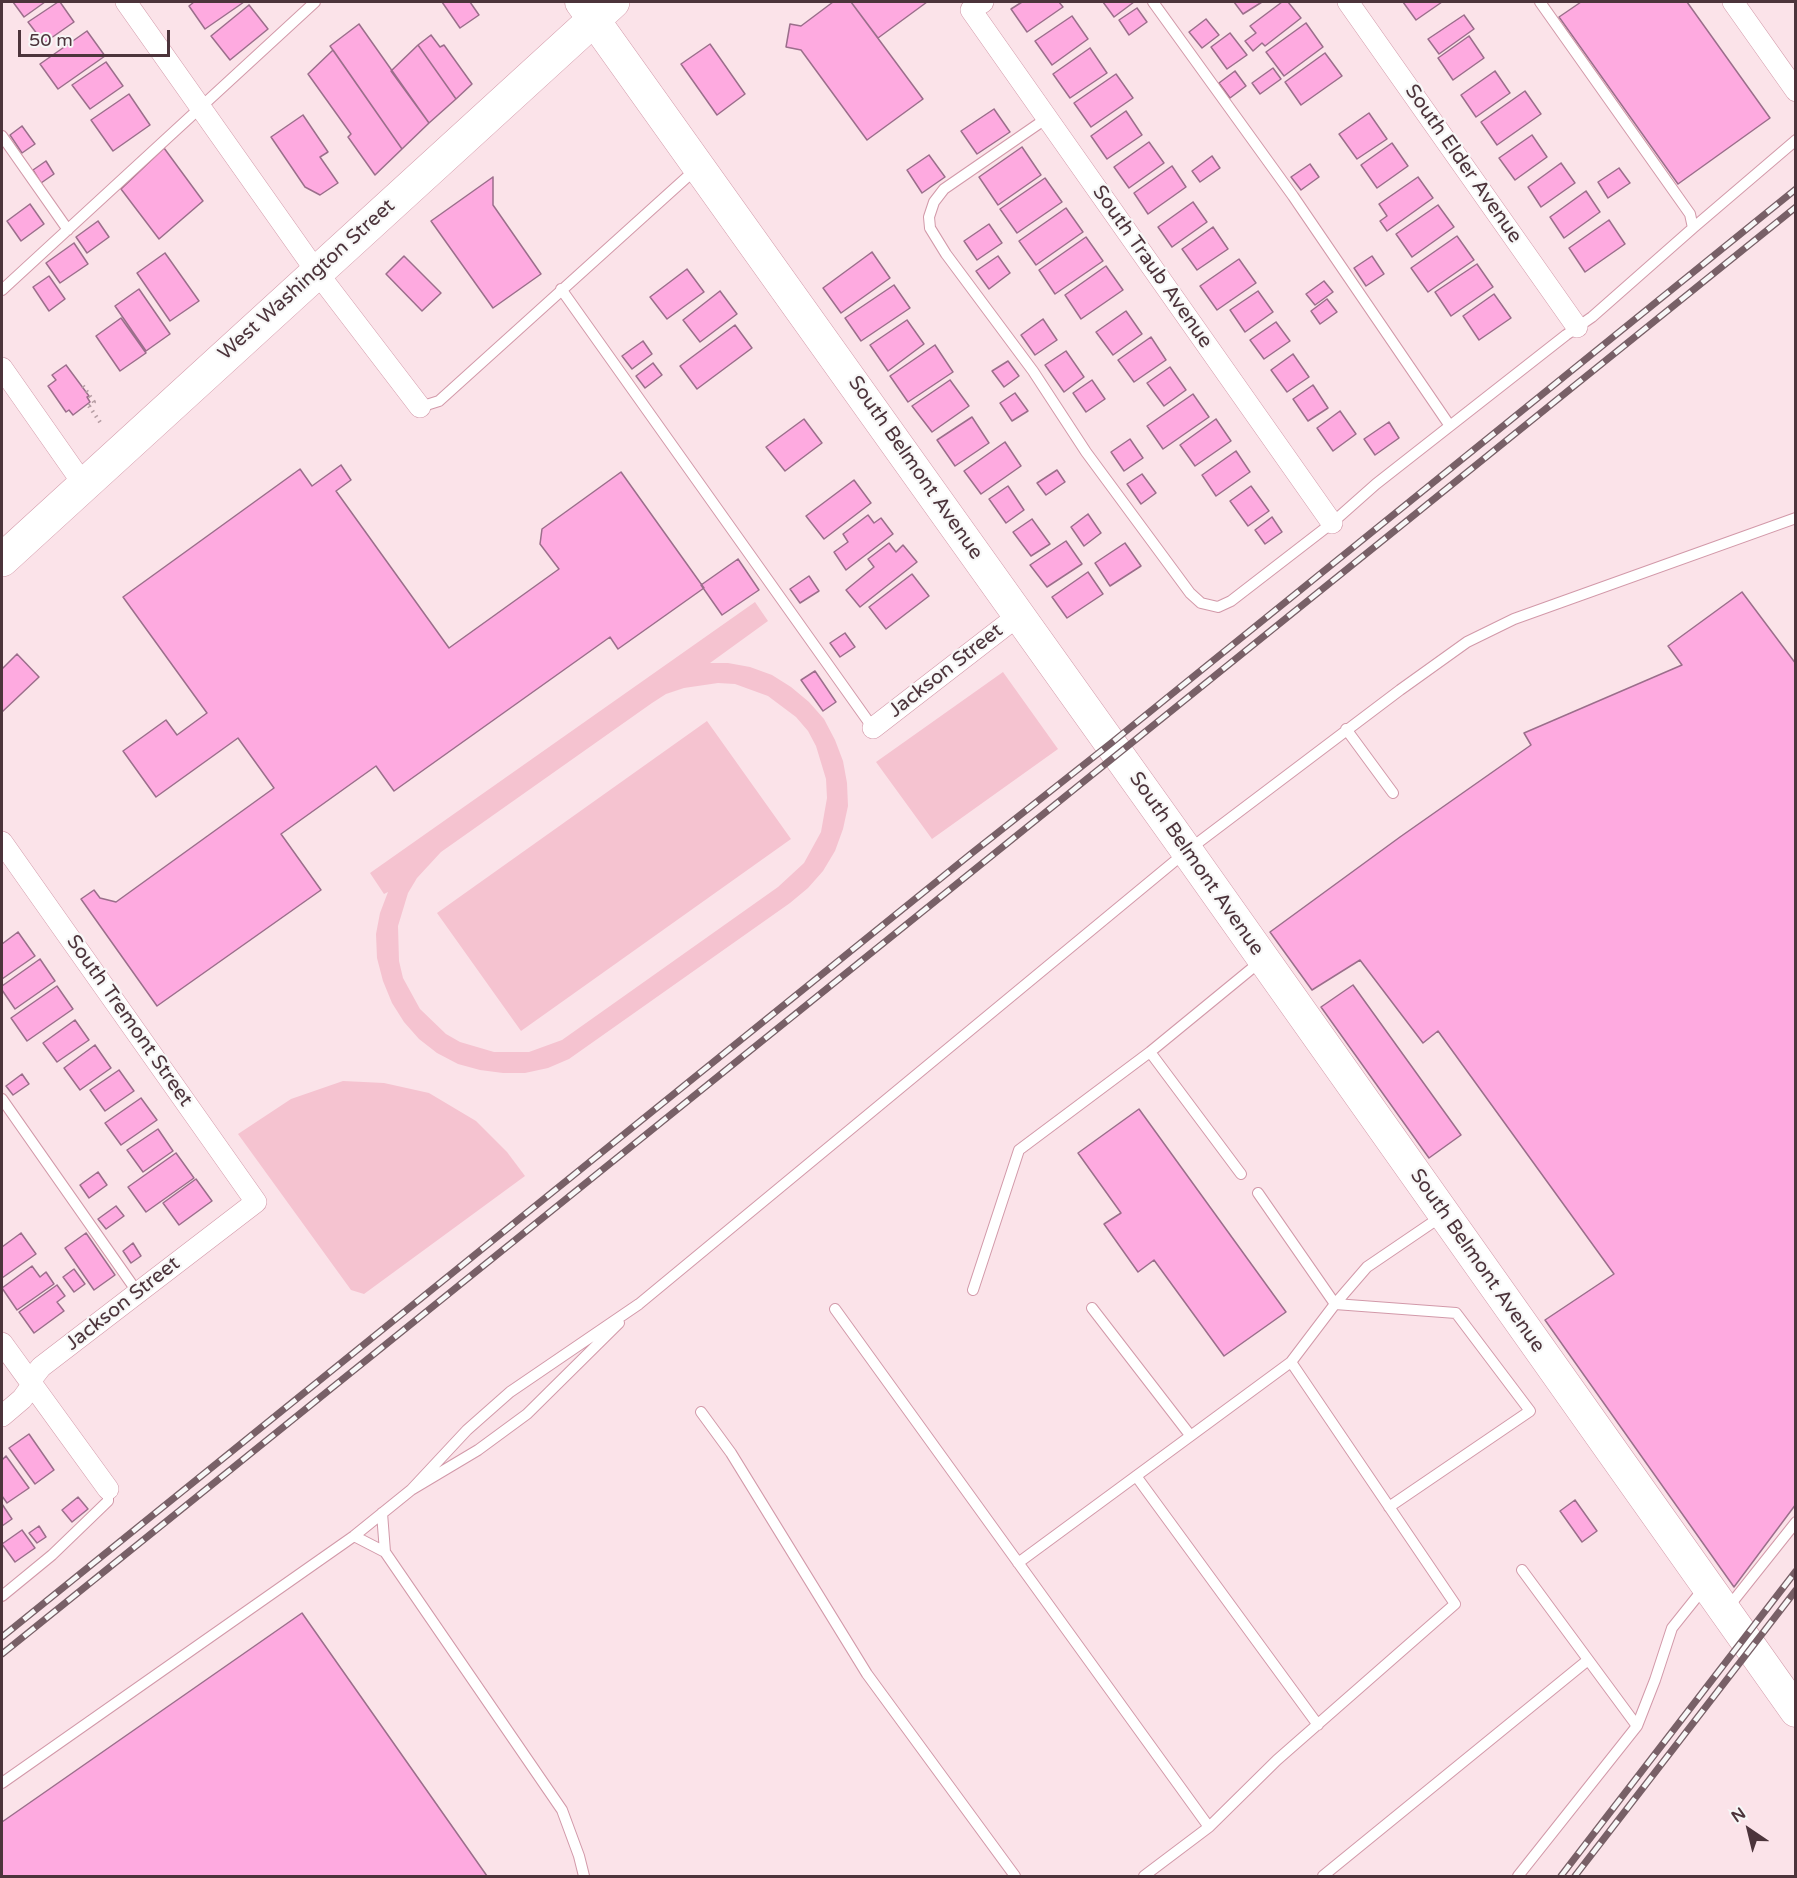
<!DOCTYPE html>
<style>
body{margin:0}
#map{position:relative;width:1797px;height:1878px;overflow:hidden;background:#fbe3e9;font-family:"Varela Round",sans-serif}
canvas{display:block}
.frame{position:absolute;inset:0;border:3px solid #4c343b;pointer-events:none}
.north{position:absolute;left:1719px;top:1800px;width:60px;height:60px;-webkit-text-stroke:4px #f7f7f7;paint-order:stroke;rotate:325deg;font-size:16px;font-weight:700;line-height:24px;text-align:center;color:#4c343b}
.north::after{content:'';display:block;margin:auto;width:21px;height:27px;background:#4c343b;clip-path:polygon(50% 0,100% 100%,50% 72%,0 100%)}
.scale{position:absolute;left:18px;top:30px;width:152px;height:27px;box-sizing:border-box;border:3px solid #4c343b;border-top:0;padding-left:8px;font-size:18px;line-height:21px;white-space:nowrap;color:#4c343b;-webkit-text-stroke:4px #f7f7f7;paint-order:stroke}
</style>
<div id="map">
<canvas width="1797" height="1878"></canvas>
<div class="frame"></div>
<div class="north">N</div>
<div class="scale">50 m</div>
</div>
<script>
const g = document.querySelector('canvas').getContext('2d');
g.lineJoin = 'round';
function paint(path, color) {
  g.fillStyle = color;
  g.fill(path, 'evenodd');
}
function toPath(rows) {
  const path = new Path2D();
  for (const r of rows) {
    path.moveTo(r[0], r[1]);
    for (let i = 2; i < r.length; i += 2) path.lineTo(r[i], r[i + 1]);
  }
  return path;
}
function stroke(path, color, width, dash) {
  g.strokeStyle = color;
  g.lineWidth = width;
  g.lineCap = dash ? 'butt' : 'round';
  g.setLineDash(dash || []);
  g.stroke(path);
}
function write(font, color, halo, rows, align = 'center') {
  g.font = font + ' "Varela Round",sans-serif';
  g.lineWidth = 4.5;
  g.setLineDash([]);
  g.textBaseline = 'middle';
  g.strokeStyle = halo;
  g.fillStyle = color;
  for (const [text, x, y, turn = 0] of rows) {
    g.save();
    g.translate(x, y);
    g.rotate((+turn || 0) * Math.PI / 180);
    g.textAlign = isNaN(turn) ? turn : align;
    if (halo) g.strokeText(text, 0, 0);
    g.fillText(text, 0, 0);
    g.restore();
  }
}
paint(toPath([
 [755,602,768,621,710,663,728,663,750,667,772,675,791,687,809,702,824,719,835,740,843,761,847,783,848,806,843,829,835,851,823,871,808,888,790,903,569,1059,548,1068,525,1073,503,1073,480,1070,458,1064,437,1053,419,1039,404,1022,392,1003,383,981,377,958,376,934,380,913,388,892,384,894,370,873],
 [718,683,735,684,768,696,796,717,808,731,816,746,826,779,827,798,821,832,804,863,778,887,562,1040,529,1052,494,1052,460,1042,446,1034,420,1009,403,978,399,961,398,926,408,893,417,878,441,852,652,703,666,694,684,688],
 [1003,672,1058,749,932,839,876,762],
 [707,721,791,839,521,1031,437,913],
 [343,1081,384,1083,429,1093,476,1121,507,1152,525,1176,364,1294,351,1290,238,1134,291,1099]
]), '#f5c3d0');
const building = toPath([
 [13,2,45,2,24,17,13,2],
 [58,2,60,2,74,22,44,43,28,22,58,2],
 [194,2,244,2,205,29,189,6,194,2],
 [442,2,470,2,479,15,460,28,442,2],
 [833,2,851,2,923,99,867,140,801,50,786,47,790,24,801,26,833,2],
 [851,2,927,2,878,38,851,2],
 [1022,2,1059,2,1063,7,1027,32,1011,9,1022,2],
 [1103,2,1134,2,1114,17,1103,2],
 [1234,2,1262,2,1243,14,1234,2],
 [1282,2,1288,2,1301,18,1265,46,1262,43,1253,51,1245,41,1256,33,1250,26,1282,2],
 [1403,2,1442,2,1416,20,1403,2],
 [1581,2,1687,2,1770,118,1678,184,1559,17,1581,2],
 [249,5,268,29,230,60,211,36,249,5],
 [1137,8,1147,22,1129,35,1119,20,1137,8],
 [1464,15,1474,29,1439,54,1428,39,1464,15],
 [1072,16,1088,39,1052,65,1035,41,1072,16],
 [1206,19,1219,35,1202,48,1189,32,1206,19],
 [1306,23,1323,47,1284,76,1266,52,1306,23],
 [359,24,429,123,402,149,330,46,359,24],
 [87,31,105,56,58,89,40,64,87,31],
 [1230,33,1247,55,1227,69,1211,47,1230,33],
 [431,35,440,47,444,45,472,84,456,99,418,45,431,35],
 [1469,36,1484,58,1453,80,1438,58,1469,36],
 [710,44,745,94,717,115,681,64,710,44],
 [418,45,456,99,429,123,391,71,418,45],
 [1090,48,1107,73,1070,98,1053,74,1090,48],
 [333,50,402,149,375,175,348,137,351,134,308,74,333,50],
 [1325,53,1342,76,1301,105,1285,82,1325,53],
 [106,62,123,86,90,109,72,85,106,62],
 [1273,68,1281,79,1260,94,1252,83,1273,68],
 [1235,71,1246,86,1230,98,1219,83,1235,71],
 [1495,71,1510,93,1476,117,1461,95,1495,71],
 [1116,74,1133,98,1091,127,1074,103,1116,74],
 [1525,91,1541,114,1497,145,1481,122,1525,91],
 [129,94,150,125,113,151,91,120,129,94],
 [994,109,1010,132,977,154,961,131,994,109],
 [1126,111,1142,135,1107,159,1091,136,1126,111],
 [1369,113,1387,139,1357,159,1339,134,1369,113],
 [303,115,328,152,320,157,338,183,320,195,305,187,271,137,303,115],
 [22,126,35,144,22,153,10,135,22,126],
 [1532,135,1547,157,1515,180,1499,158,1532,135],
 [1149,142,1164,163,1129,188,1114,167,1149,142],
 [1392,143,1408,166,1377,188,1361,165,1392,143],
 [1022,147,1041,175,998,205,979,177,1022,147],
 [164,148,203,201,159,239,121,189,164,148],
 [929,155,945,177,922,193,907,170,929,155],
 [1212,156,1220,168,1200,182,1192,171,1212,156],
 [46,161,54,174,41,183,33,170,46,161],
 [1561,163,1575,183,1541,207,1528,187,1561,163],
 [1310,164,1319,177,1301,190,1291,177,1310,164],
 [1172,166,1186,187,1148,214,1134,193,1172,166],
 [1619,168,1630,183,1608,198,1598,182,1619,168],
 [493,177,493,205,541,274,493,308,431,221,493,177],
 [1418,177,1433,198,1387,231,1380,221,1387,216,1379,204,1418,177],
 [1045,178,1062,202,1017,233,1000,209,1045,178],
 [1586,191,1600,212,1564,238,1550,217,1586,191],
 [1193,202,1207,222,1172,247,1158,227,1193,202],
 [30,204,44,224,21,241,7,221,30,204],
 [1438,205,1454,227,1412,257,1396,234,1438,205],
 [1066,208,1083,232,1036,265,1019,241,1066,208],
 [1609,220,1625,244,1585,272,1569,248,1609,220],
 [98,221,109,237,87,253,76,237,98,221],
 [989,224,1002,243,977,260,964,241,989,224],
 [1213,227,1228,249,1197,270,1182,249,1213,227],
 [1457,236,1474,260,1428,292,1411,268,1457,236],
 [1086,237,1103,261,1055,294,1039,270,1086,237],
 [74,243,88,264,60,283,46,263,74,243],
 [872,252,890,278,841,313,823,288,872,252],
 [165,253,199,301,170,321,137,273,165,253],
 [404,256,441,293,422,311,386,274,404,256],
 [998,256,1010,273,989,289,976,271,998,256],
 [1372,256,1384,274,1366,286,1354,268,1372,256],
 [1239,259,1256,283,1217,310,1200,286,1239,259],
 [1477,264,1493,287,1451,316,1435,292,1477,264],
 [1106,266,1123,290,1081,319,1065,295,1106,266],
 [687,269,704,292,667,319,650,297,687,269],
 [49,276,65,299,49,311,33,287,49,276],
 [1324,281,1333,292,1315,305,1306,294,1324,281],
 [894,285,910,308,861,341,845,318,894,285],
 [139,289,170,334,146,351,115,306,139,289],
 [720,291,737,314,700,342,683,320,720,291],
 [1258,291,1273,312,1245,332,1230,310,1258,291],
 [1494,294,1511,318,1479,340,1463,316,1494,294],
 [1327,299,1337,312,1320,324,1311,311,1327,299],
 [1126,311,1142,334,1113,355,1096,332,1126,311],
 [121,318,146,353,120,371,96,336,121,318],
 [1043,319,1057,340,1035,355,1021,335,1043,319],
 [907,320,924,344,888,371,870,345,907,320],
 [1276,322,1290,341,1264,359,1250,340,1276,322],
 [735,325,752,348,697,389,680,366,735,325],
 [1151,337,1166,360,1134,382,1118,360,1151,337],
 [643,341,652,354,632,369,622,356,643,341],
 [935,345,953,372,908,402,890,376,935,345],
 [1066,351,1084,377,1064,392,1045,365,1066,351],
 [1293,354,1309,377,1287,392,1271,370,1293,354],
 [1008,361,1019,376,1004,387,992,371,1008,361],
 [653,363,662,375,645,388,636,376,653,363],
 [66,365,89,396,87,397,90,402,73,415,69,410,66,412,48,386,56,380,52,375,66,365],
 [1170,367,1186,390,1164,406,1147,383,1170,367],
 [950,380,969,406,932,432,912,406,950,380],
 [1092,380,1105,399,1086,412,1073,393,1092,380],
 [1313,385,1328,408,1308,421,1293,399,1313,385],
 [1015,393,1028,411,1012,421,1000,403,1015,393],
 [1193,394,1209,417,1163,449,1147,426,1193,394],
 [1340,411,1356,434,1333,451,1317,428,1340,411],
 [972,417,989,443,955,466,937,440,972,417],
 [804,419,822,443,785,471,766,447,804,419],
 [1216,419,1231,441,1195,466,1180,445,1216,419],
 [1389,422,1399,438,1375,455,1364,439,1389,422],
 [1130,439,1143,458,1124,471,1111,452,1130,439],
 [1005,442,1021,466,981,494,964,471,1005,442],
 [1236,451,1250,472,1216,496,1202,475,1236,451],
 [341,465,351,480,336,491,449,648,559,569,540,544,542,529,621,472,704,588,618,649,610,637,394,791,376,766,281,834,321,890,157,1006,81,899,94,890,100,898,116,902,274,788,238,738,156,797,123,751,166,720,177,735,207,713,123,597,300,469,312,486,341,465],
 [1057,470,1065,482,1046,495,1037,483,1057,470],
 [1142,474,1156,493,1141,504,1127,484,1142,474],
 [854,480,871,503,824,539,806,516,854,480],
 [1008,486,1024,510,1006,523,989,499,1008,486],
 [1251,486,1269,511,1248,526,1230,501,1251,486],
 [1088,514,1101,533,1084,546,1071,527,1088,514],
 [868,515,874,523,881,518,893,534,846,570,834,552,848,542,843,534,868,515],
 [1272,517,1282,532,1265,544,1255,530,1272,517],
 [1032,519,1050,544,1031,556,1013,532,1032,519],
 [1066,541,1082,564,1047,587,1030,565,1066,541],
 [889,543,896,552,903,545,917,562,860,607,846,590,874,567,868,559,889,543],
 [1125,543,1141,566,1110,586,1095,563,1125,543],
 [738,559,759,590,722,615,701,585,738,559],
 [1088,572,1103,594,1067,618,1052,597,1088,572],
 [912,574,929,596,886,629,869,607,912,574],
 [809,576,819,591,800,603,790,589,809,576],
 [1742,592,1796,664,1796,1504,1734,1587,1545,1320,1614,1274,1438,1031,1423,1043,1360,960,1312,990,1270,932,1400,837,1531,745,1524,733,1682,665,1668,646,1742,592],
 [845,633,855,647,840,657,830,643,845,633],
 [17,654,39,677,2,712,2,669,17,654],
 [815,671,836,702,823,711,801,680,815,671],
 [18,932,35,956,2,979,2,944,18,932],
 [40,959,55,981,15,1009,2,990,2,986,40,959],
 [1353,985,1461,1135,1429,1158,1321,1007,1353,985],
 [57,986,73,1009,27,1041,11,1018,57,986],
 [75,1020,89,1040,57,1062,43,1043,75,1020],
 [95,1045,111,1068,80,1090,64,1068,95,1045],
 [119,1070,134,1091,105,1111,90,1090,119,1070],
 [22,1074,29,1084,13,1095,6,1086,22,1074],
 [141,1098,157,1120,121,1145,105,1123,141,1098],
 [1139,1109,1286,1312,1224,1356,1154,1260,1138,1272,1104,1224,1121,1213,1078,1153,1139,1109],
 [158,1129,173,1151,143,1172,127,1150,158,1129],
 [176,1153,194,1178,146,1212,128,1187,176,1153],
 [98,1172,107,1185,89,1198,80,1185,98,1172],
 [196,1179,212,1201,179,1225,163,1203,196,1179],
 [116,1206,124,1216,106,1229,98,1219,116,1206],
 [21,1233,36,1254,2,1278,2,1247,21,1233],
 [86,1233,115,1275,94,1290,65,1248,86,1233],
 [133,1243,141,1256,131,1263,123,1251,133,1243],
 [32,1266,40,1277,46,1272,54,1284,17,1310,2,1288,32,1266],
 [74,1269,85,1284,74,1292,63,1277,74,1269],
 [57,1285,65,1296,57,1302,64,1311,34,1333,19,1312,57,1285],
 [29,1434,54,1470,35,1484,9,1448,29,1434],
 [6,1456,29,1488,7,1503,2,1496,2,1460,6,1456],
 [78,1497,88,1509,72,1522,62,1510,78,1497],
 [1575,1500,1597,1531,1582,1542,1560,1511,1575,1500],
 [2,1504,12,1519,2,1526,2,1504],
 [39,1526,46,1537,37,1543,29,1533,39,1526],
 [22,1530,35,1548,15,1562,2,1544,22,1530],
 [302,1613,487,1876,2,1876,2,1822,302,1613]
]);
paint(building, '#feaae0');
stroke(building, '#9b6e8b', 1.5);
const lane = toPath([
 [1153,2,1293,196,1450,426],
 [1047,118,944,189,934,202,929,217,930,228,946,254,1033,371,1086,452,1190,593,1201,603,1218,607,1231,601,1332,523,1376,484,1566,335,1592,317,1693,228,1690,214,1540,2],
 [2,136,68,230],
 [1693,228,1796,140],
 [561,289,873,728],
 [2,290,315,2],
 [420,407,439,401,696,169],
 [1346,729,1393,793],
 [1150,1052,1241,1174],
 [2,1099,138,1293],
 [1258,1193,1335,1304,1456,1313,1530,1411,1389,1507],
 [973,1290,1019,1150,1150,1052,1261,961],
 [1092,1308,1190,1435],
 [835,1309,1209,1827],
 [701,1412,731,1453,867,1674,1015,1876],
 [1136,1476,1318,1725],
 [411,1490,467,1430,510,1392,639,1304,1187,851,1400,690,1467,642,1514,619,1796,518],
 [382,1513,385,1552,562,1810,579,1856,584,1876],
 [354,1536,385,1552],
 [1018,1563,1291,1362,1335,1304,1367,1267,1442,1216],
 [2,1596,52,1555,108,1501,108,1489],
 [1726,1607,1734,1600,1796,1522],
 [1637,1726,1655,1680,1672,1628,1704,1588],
 [2,1783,354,1536,411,1490,478,1450,527,1414,619,1323],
 [1144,1876,1209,1827,1277,1760,1455,1604,1291,1362],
 [1323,1876,1588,1660],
 [1518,1876,1637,1726,1522,1570]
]);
const street = toPath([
 [126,2,316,271,420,407],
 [983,2,971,10,1332,523],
 [1348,2,1577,327],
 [1733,2,1796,91],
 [2,368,84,485],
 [873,728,1019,615],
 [2,842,256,1202,41,1367,34,1376,30,1388,22,1399,2,1416],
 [2,1343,108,1489]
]);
const secondary = toPath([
 [581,2,1187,851,1796,1711]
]);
const primary = toPath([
 [2,560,613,2]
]);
stroke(lane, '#d299a9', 12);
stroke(street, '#d299a9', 22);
stroke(secondary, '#d299a9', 33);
stroke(primary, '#d299a9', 34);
stroke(toPath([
 [83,386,94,402,89,406],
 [89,406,102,425]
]), '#b69ea4', 4, [1.5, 4.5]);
stroke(lane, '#fff', 10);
stroke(street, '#fff', 21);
stroke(secondary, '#fff', 32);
stroke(primary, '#fff', 33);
const rail = toPath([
 [2,1637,972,853,1110,744,1796,189],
 [2,1654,1796,207],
 [1561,1876,1796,1571],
 [1575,1876,1796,1590]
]);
stroke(rail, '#786067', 7);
stroke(rail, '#f7f7f7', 4.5, [14]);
write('20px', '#4c343b', '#f7f7f7', [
 ["South Elder Avenue",1463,164,55],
 ["South Traub Avenue",1152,267,55],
 ["West Washington Street",307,280,-42],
 ["South Belmont Avenue",915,468,55],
 ["Jackson Street",946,671,-38],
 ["South Belmont Avenue",1196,864,55],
 ["South Tremont Street",129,1021,55],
 ["South Belmont Avenue",1477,1261,55],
 ["Jackson Street",123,1304,-38]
]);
</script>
